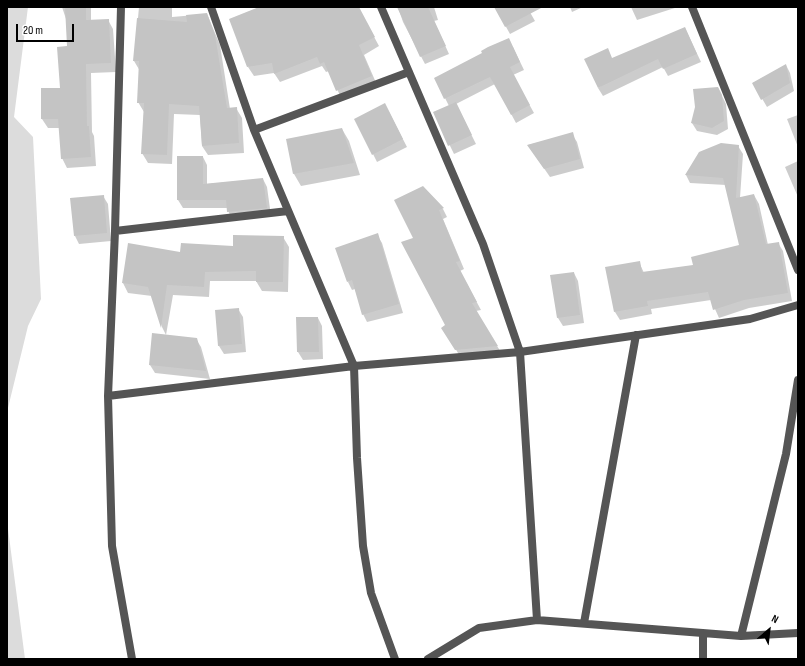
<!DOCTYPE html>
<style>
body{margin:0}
#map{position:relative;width:805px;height:666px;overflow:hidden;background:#fff;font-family:"Sofia Sans Condensed",sans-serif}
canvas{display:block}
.frame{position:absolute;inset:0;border:8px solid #000;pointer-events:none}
.north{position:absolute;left:749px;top:610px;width:40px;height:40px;-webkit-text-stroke:3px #fff;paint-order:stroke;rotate:28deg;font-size:11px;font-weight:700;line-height:16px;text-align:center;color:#000}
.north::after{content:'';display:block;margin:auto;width:14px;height:18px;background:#000;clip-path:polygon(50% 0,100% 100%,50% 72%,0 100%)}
.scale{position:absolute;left:16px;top:24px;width:58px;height:18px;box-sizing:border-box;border:2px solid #000;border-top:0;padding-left:5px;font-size:12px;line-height:14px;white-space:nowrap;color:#000;-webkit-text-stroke:3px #fff;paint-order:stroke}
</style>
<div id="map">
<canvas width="805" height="666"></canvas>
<div class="frame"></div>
<div class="north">N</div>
<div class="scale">20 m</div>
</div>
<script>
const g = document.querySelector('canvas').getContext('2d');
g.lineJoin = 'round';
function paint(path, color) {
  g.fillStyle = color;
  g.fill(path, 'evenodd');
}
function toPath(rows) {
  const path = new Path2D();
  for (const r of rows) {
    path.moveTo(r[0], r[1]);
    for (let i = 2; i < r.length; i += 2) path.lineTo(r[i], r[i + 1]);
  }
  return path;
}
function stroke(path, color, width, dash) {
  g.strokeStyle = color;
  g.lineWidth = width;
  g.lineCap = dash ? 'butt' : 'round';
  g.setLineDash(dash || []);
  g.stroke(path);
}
paint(toPath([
 [7,7,28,7,14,117,33,137,41,299,28,326,7,412],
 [7,521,25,659,7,659]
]), '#dcdcdc');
paint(toPath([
 [62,7,91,7,91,21,108,20,113,29,116,72,91,73,92,132,94,136,96,166,67,168,62,158,60,128,48,128,42,119,61,89,68,47,66,19],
 [139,7,172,7,172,17,207,14,220,45,230,109,236,108,242,118,244,153,208,155,202,146,200,115,174,114,172,164,148,163,142,153,144,112,138,102,140,71,134,61],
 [302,7,358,7,379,46,364,55,377,85,342,100,329,71,326,72,322,66,280,82,274,73,254,76,248,67],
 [398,7,434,7,438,20,434,21,449,54,425,64,403,22],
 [495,7,527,7,535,21,510,34],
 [570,7,583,7,572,12],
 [631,7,678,7,637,20],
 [685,28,701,62,668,76,663,67,603,96,598,88],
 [513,47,524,70,513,75,534,113,516,123,495,84,456,104,476,144,454,154,434,113,449,106,435,78],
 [786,65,790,73,794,91,767,107,753,83],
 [718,88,726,104,728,129,717,135,697,131,692,123],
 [389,112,407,147,377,162,373,154],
 [798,115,798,147,787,119],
 [342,129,349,141,360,175,301,186,294,174,287,140],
 [572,134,577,142,584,168,550,177,528,145],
 [738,146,743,154,740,198,754,195,759,204,768,245,778,243,783,251,792,301,749,308,719,318,711,300,651,309,652,314,620,320,615,312,639,262,644,273,694,266,740,246,726,185,690,183,686,175],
 [178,157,203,157,207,165,207,184,263,179,267,187,271,216,232,220,227,208,183,208,178,200],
 [798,161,798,197,785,167],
 [423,187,443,209,447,217,443,219,464,269,460,271,481,310,476,311,502,354,461,358,443,328,446,326,414,238],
 [103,196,108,204,111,241,79,244,75,236],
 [377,235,382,243,403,313,367,322,363,314,355,289,352,290,348,282],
 [283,237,289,247,288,292,262,291,256,281,210,281,209,297,173,295,166,335,162,327,152,296,128,293,123,283,181,253,234,247],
 [574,273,578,281,584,323,563,326,558,318],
 [238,309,243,317,246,352,224,354,219,346],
 [318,318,322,326,323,359,303,360,298,352],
 [196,339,201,347,210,379,155,373,150,365]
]), '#0003');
paint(toPath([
 [65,7,86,7,86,20,109,19,111,63,86,64,87,126,89,126,91,157,61,159,58,119,41,119,41,88,60,88,57,47,67,46],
 [259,7,359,7,375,37,359,45,372,76,336,91,324,62,320,64,317,57,274,74,272,63,247,67,229,19],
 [397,7,428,7,446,46,420,57],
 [494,7,543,7,505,27],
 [207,13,215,35,227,108,237,107,239,143,202,146,199,106,169,104,167,155,141,154,144,103,137,103,139,61,133,61,137,18,187,22,186,15],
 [685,27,697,54,663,69,658,59,598,88,584,59,608,48,612,58],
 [509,38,520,62,510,67,530,105,511,115,490,77,444,99,434,78,482,53,481,51,488,47],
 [786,64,790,83,761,100,752,83],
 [718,87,722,95,724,121,712,128,691,123,695,107,693,89],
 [456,102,472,135,448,146,433,112],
 [385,103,403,139,372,155,354,119],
 [342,128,354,163,293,174,286,139],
 [573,132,580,159,544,169,527,145],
 [721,143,739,145,736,198,754,194,766,244,779,242,788,293,744,300,713,310,708,292,647,301,648,306,614,312,605,267,640,261,642,272,693,265,691,257,739,245,723,178,685,175,699,152],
 [177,156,203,156,203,184,263,178,267,208,227,212,226,200,177,200],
 [423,186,444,208,439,210,460,261,456,262,477,302,472,303,498,346,455,350,441,328,445,325,401,242,413,238,394,200],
 [104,195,107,233,74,236,70,198],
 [378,233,399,304,362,315,352,280,347,282,335,248],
 [233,235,284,236,283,282,256,282,256,271,205,272,204,287,167,285,161,328,148,287,122,283,128,243,180,252,181,243,233,246],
 [574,272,580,315,557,318,550,275],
 [239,308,242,344,218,346,215,310],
 [296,317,318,317,319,352,297,352],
 [152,333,197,338,206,371,149,365]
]), '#c4c4c4');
stroke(toPath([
 [211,7,254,130,354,366,357,458,363,546,371,593,395,659],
 [381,7,483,244,520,352,537,620],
 [692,7,798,270],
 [254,130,409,72],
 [115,231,288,211],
 [108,396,115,231,121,7],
 [584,623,636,335],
 [741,636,786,454,798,380],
 [132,659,112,546,108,396,354,366,520,352,750,319,798,305],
 [428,659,479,628,537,620,741,636,798,633],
 [703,659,703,634]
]), '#555', 8);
</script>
